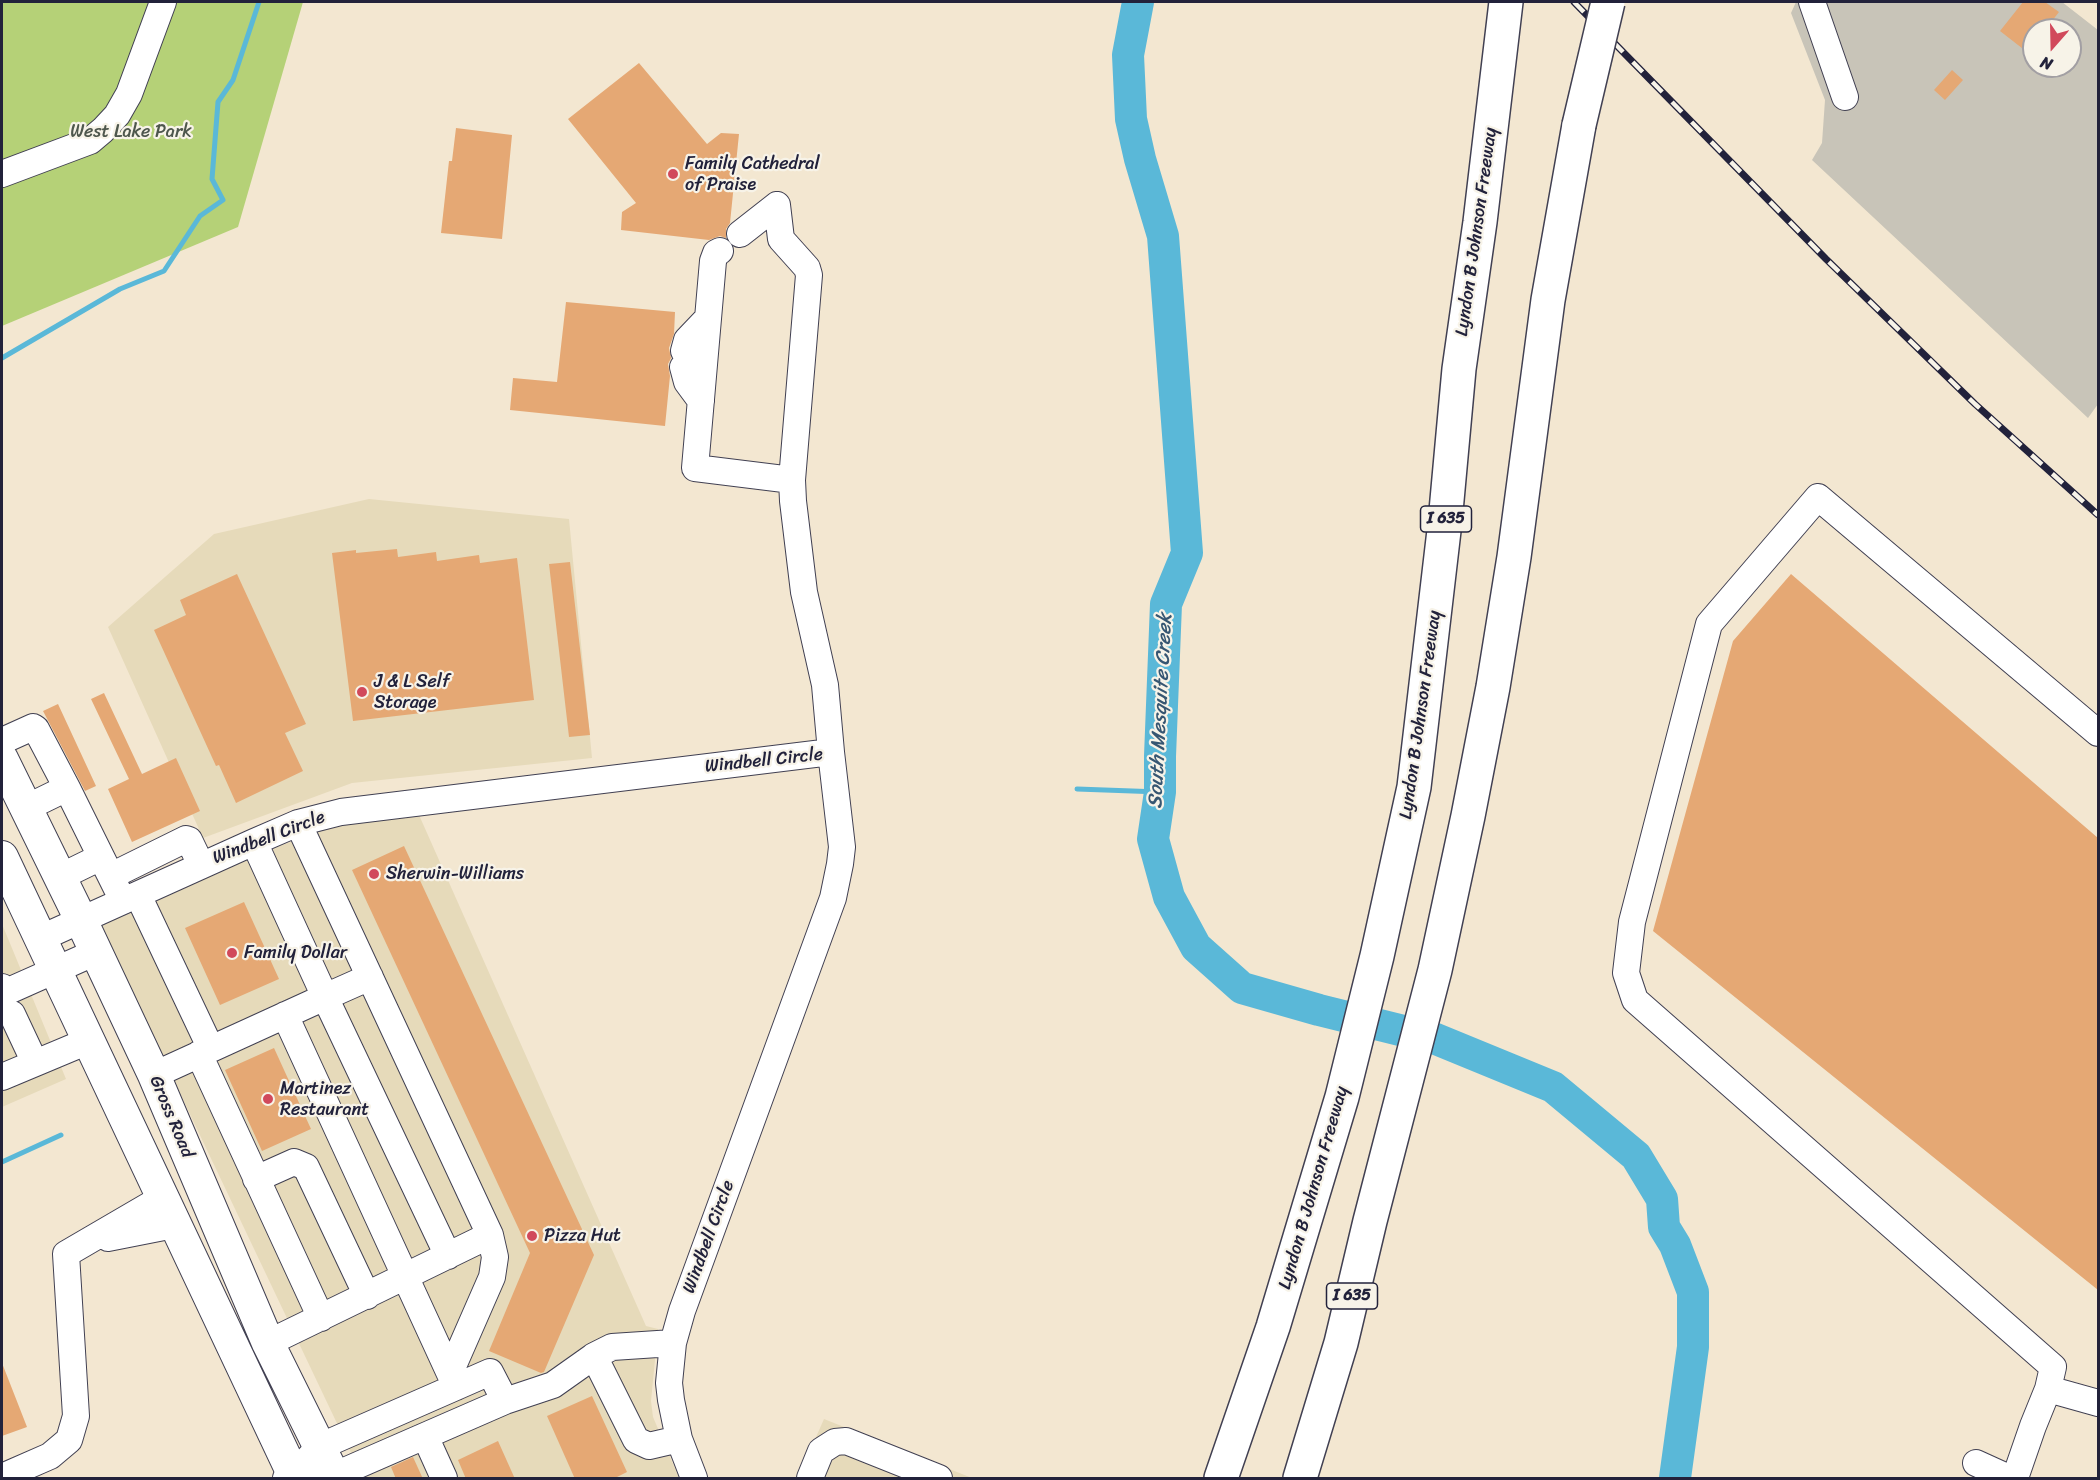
<!DOCTYPE html>
<style>
body{margin:0}
#map{position:relative;width:2100px;height:1480px;overflow:hidden;background:#f3e7d1;font-family:Sriracha,sans-serif}
canvas{display:block}
.frame{position:absolute;inset:0;border:3px solid #22223b;pointer-events:none}
.north{position:absolute;left:2022px;top:18px;width:60px;height:60px;box-sizing:border-box;background:#f7f3e8;border:2px solid #a29fa3;border-radius:50%;rotate:200deg;font-size:16px;font-weight:700;line-height:24px;text-align:center;color:#22223b}
.north::after{content:'';display:block;margin:auto;width:21px;height:27px;background:#d1495b;clip-path:polygon(50% 0,100% 100%,50% 72%,0 100%)}
</style>
<div id="map">
<canvas width="2100" height="1480"></canvas>
<div class="frame"></div>
<div class="north">N</div>
</div>
<script>
const g = document.querySelector('canvas').getContext('2d');
g.lineJoin = 'round';
function paint(path, color) {
  g.fillStyle = color;
  g.fill(path, 'evenodd');
}
function toPath(rows) {
  const path = new Path2D();
  for (const r of rows) {
    path.moveTo(r[0], r[1]);
    for (let i = 2; i < r.length; i += 2) path.lineTo(r[i], r[i + 1]);
  }
  return path;
}
function stroke(path, color, width, dash) {
  g.strokeStyle = color;
  g.lineWidth = width;
  g.lineCap = dash ? 'butt' : 'round';
  g.setLineDash(dash || []);
  g.stroke(path);
}
function write(font, color, halo, rows, align = 'center') {
  g.font = font + ' Sriracha,sans-serif';
  g.lineWidth = 4.5;
  g.setLineDash([]);
  g.textBaseline = 'middle';
  g.strokeStyle = halo;
  g.fillStyle = color;
  for (const [text, x, y, turn = 0] of rows) {
    g.save();
    g.translate(x, y);
    g.rotate((+turn || 0) * Math.PI / 180);
    g.textAlign = isNaN(turn) ? turn : align;
    if (halo) g.strokeText(text, 0, 0);
    g.fillText(text, 0, 0);
    g.restore();
  }
}
paint(toPath([
 [369,499,569,519,592,758,352,783,203,838,108,627,214,534],
 [419,815,646,1326,658,1329,651,1401,653,1417,679,1478,363,1478,99,923,239,861,320,831,352,823],
 [2,924,66,1079,2,1107],
 [824,1419,972,1478,798,1478]
]), '#e6daba');
paint(toPath([
 [1796,2,2062,2,2098,30,2098,404,2088,418,1812,160,1822,143,1825,100,1791,13],
 [2034,30,2070,30,2070,66,2034,66]
]), '#c8c4b8');
paint(toPath([
 [2,2,303,2,238,227,2,326]
]), '#b5d177');
stroke(toPath([
 [2,358,120,289,164,271,200,216,223,200,212,179,218,102,233,80,259,2],
 [1077,789,1160,792],
 [2,1162,61,1135]
]), '#5ab8d8', 5);
stroke(toPath([
 [1138,2,1128,55,1131,119,1140,159,1163,236,1187,553,1166,604,1160,756,1160,792,1153,839,1169,897,1196,947,1242,988,1319,1010,1436,1039,1553,1087,1636,1156,1662,1199,1664,1227,1675,1245,1693,1292,1693,1347,1675,1478]
]), '#5ab8d8', 32);
paint(toPath([
 [2023,2,2045,2,2059,12,2045,30,2034,30,2034,44,2027,52,2000,31],
 [639,63,707,144,721,133,739,134,730,223,726,229,726,238,720,236,709,240,621,230,622,212,636,203,568,119],
 [1952,70,1963,80,1945,100,1934,90],
 [456,128,512,135,502,239,441,233,449,161,452,161],
 [566,302,675,312,674,334,669,348,671,358,668,364,670,376,665,426,510,410,513,378,557,382],
 [397,549,398,557,436,552,437,561,479,555,480,563,517,558,534,700,353,721,332,553,356,550,356,553],
 [570,562,590,735,569,737,549,564],
 [237,574,306,724,285,733,303,771,236,803,219,765,216,766,154,630,186,615,180,600],
 [1791,574,2098,838,2098,1290,1653,931,1733,641],
 [104,693,142,774,176,758,200,811,132,842,108,789,129,779,91,699],
 [58,704,96,786,85,791,43,711],
 [404,846,594,1255,544,1372,541,1373,489,1351,530,1253,352,870],
 [244,902,279,979,220,1005,185,928],
 [274,1048,311,1129,262,1151,225,1070],
 [2,1363,27,1427,2,1436],
 [592,1396,627,1472,613,1479,575,1479,547,1416],
 [498,1441,515,1479,466,1479,458,1460],
 [413,1457,423,1479,396,1479,391,1467]
]), '#e5a874');
const minor = toPath([
 [1812,2,1845,97],
 [2,174,90,141,103,130,117,115,129,94,163,2],
 [777,205,781,239,807,268,809,275,792,480,793,501,804,592,825,685,831,752],
 [740,234,777,205],
 [720,251,716,253,713,261,695,468,792,480],
 [684,351,687,340,708,318],
 [683,367,687,382,701,401],
 [2,741,33,727,36,729,67,788,26,808],
 [67,788,123,901],
 [111,876,186,839,189,840,201,865],
 [60,877,101,857],
 [138,895,211,1049],
 [39,939,254,842,298,823,341,812,831,752,842,847,840,864,833,898,682,1311,673,1343,669,1383,671,1400,679,1439,694,1478],
 [370,977,325,997,448,1256],
 [2,987,4,993,96,952],
 [2,1012,12,1014,35,1063],
 [285,1015,456,1387],
 [199,1054,321,1318],
 [154,1075,325,997,254,842],
 [2,1077,88,1041],
 [256,1179,294,1162,306,1167,367,1296],
 [108,1238,174,1225],
 [268,1343,490,1235,298,823],
 [673,1343,612,1347,594,1356,636,1440,649,1446,679,1439],
 [450,1373,492,1277,495,1257,490,1235],
 [2048,1389,2098,1403],
 [505,1401,553,1385,594,1356],
 [425,1436,444,1478],
 [1976,1463,2009,1478],
 [2,1477,50,1456,69,1440,76,1416,66,1254,162,1198],
 [286,1478,293,1475,319,1447,490,1372,505,1401,333,1476,293,1475],
 [810,1478,821,1451,835,1442,846,1441,939,1478],
 [2015,1478,2033,1426,2048,1389,2053,1367,1635,1000,1626,973,1632,922,1709,624,1818,497,2098,733]
]);
const major = toPath([
 [2,759,81,920,154,1075,268,1343,335,1478],
 [2,857,295,1478]
]);
const highway = toPath([
 [1221,1478,1273,1327,1342,1097,1377,956,1414,787,1445,522,1459,369,1480,222,1506,2],
 [1300,1478,1341,1343,1370,1221,1435,970,1468,816,1493,687,1514,557,1548,300,1579,125]
]);
stroke(minor, '#414052', 28);
stroke(major, '#414052', 34);
stroke(highway, '#414052', 36);
stroke(minor, '#fff', 26);
stroke(major, '#fff', 32);
stroke(highway, '#fff', 33);
const rail = toPath([
 [1574,2,1826,259,1975,404,2098,515]
]);
stroke(rail, '#22223b', 7);
stroke(rail, '#f7f3e8', 4.5, [14]);
const highwayBridge = toPath([
 [1579,125,1608,2]
]);
stroke(highwayBridge, '#414052', 36, []);
stroke(highwayBridge, '#fff', 33);
for (const [x, y, r, color] of [
 [673,174,6,"#d1495b"],
 [362,692,6,"#d1495b"],
 [374,874,6,"#d1495b"],
 [232,953,6,"#d1495b"],
 [268,1099,6,"#d1495b"],
 [532,1236,6,"#d1495b"]
]) {
  const dot = new Path2D();
  dot.arc(x, y, r, 0, 2 * Math.PI);
  g.fillStyle = color;
  g.fill(dot);
  stroke(dot, '#f7f3e8', 2);
}
for (const [x, y, w] of [
 [1446,519,51],
 [1352,1296,51]
]) {
  const box = new Path2D();
  box.roundRect(x - w / 2, y - 13, w, 26, 4.5);
  g.fillStyle = '#f7f3e8';
  g.fill(box);
  stroke(box, '#22223b', 1.5);
}
write('bold 16px', '#22223b', null, [
 ["I 635",1446,519],
 ["I 635",1352,1296]
]);
write('18px', '#4e574d', '#f7f3e8', [
 ["West Lake Park",131,132]
]);
write('18px', '#22223b', '#f7f3e8', [
 ["Family Cathedral",685,164],
 ["of Praise",685,185],
 ["J & L Self",374,682],
 ["Storage",374,703],
 ["Sherwin-Williams",386,874],
 ["Family Dollar",244,953],
 ["Martinez",280,1089],
 ["Restaurant",280,1110],
 ["Pizza Hut",544,1236]
], 'left');
write('18px', '#22223b', '#f7f3e8', [
 ["Lyndon B Johnson Freeway",1477,232,-82],
 ["Lyndon B Johnson Freeway",1421,715,-82],
 ["Windbell Circle",764,761,-6],
 ["Windbell Circle",269,838,-21],
 ["Gross Road",171,1117,67],
 ["Lyndon B Johnson Freeway",1314,1188,-74],
 ["Windbell Circle",709,1237,-70]
]);
write('italic 20px', '#365672', '#f7f3e8', [
 ["South Mesquite Creek",1161,711,-87]
]);
</script>
